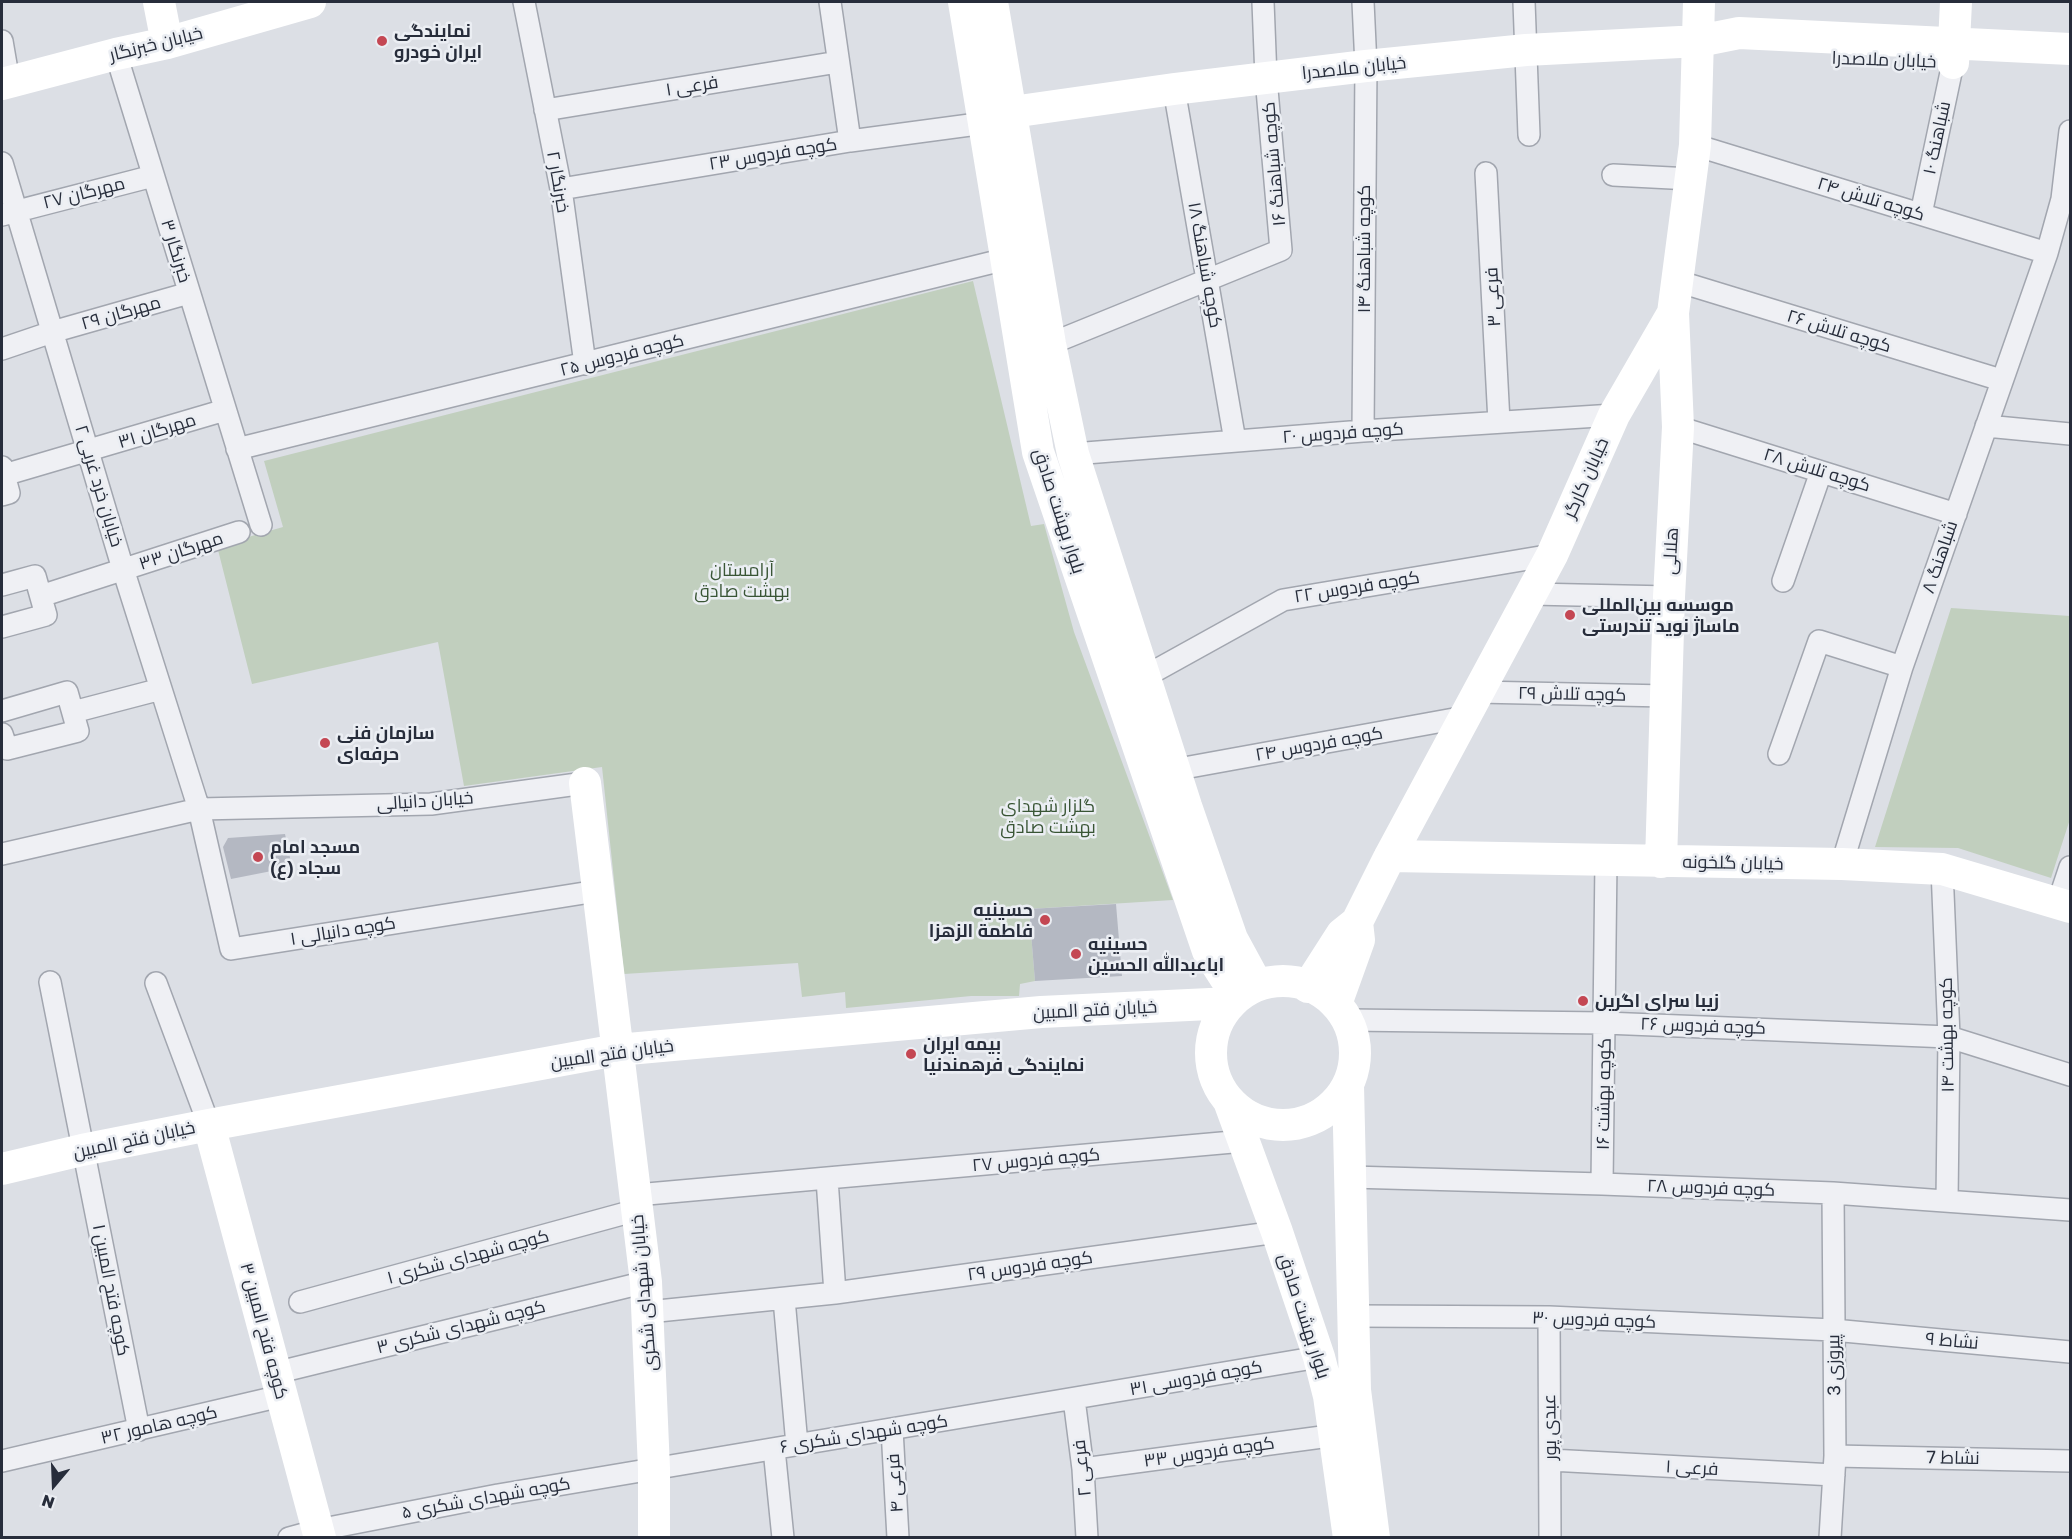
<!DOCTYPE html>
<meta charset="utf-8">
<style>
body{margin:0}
#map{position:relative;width:2072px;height:1539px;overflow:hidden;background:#dcdfe5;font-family:"Golos Text",sans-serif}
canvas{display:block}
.frame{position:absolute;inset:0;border:3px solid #272d3b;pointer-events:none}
.north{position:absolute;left:24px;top:1455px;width:60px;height:60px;-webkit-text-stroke:4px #ebeef3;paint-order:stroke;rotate:199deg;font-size:16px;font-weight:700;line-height:24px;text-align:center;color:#272d3b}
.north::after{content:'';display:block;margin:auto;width:21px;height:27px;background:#272d3b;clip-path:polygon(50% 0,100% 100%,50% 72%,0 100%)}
</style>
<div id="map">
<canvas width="2072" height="1539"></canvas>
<div class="frame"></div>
<div class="north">N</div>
</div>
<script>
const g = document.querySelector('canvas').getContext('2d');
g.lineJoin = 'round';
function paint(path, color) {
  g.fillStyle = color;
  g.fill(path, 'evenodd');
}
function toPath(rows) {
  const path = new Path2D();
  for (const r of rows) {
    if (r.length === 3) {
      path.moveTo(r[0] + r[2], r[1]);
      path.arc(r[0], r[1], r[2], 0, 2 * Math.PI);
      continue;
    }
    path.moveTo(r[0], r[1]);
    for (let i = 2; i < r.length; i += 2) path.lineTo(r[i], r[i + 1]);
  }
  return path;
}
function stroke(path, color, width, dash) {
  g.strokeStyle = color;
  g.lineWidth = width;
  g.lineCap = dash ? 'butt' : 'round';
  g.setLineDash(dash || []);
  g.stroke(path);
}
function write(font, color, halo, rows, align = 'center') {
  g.font = font + ' "Golos Text",Cairo,sans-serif';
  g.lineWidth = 5;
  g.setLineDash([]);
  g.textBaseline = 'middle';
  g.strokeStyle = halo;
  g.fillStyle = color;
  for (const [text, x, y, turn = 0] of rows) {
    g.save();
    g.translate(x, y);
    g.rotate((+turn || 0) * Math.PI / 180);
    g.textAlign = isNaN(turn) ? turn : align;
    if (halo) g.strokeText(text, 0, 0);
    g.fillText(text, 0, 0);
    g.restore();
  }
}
paint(toPath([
 [973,281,1031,526,1044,524,1074,632,1173,900,1029,909,1035,981,1020,984,1019,996,971,996,846,1008,845,992,802,997,798,963,624,974,602,767,464,786,438,642,252,684,217,546,283,527,264,461],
 [1951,608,2070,616,2070,819,2051,878,1958,848,1875,847]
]), '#c1cfbe');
paint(toPath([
 [285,834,292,867,231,879,223,847,228,838],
 [1116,904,1122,976,1035,981,1029,909]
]), '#b4b8c2');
const street = toPath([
 [524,2,561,189,585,364],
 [830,2,850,141],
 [1363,2,1366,66,1363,431],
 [1524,2,1529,135],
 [2,41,9,82],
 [116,54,261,525],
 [1174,89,1235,441],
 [545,110,838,62],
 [1695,145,2047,253],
 [2,163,123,569,199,809,231,949,597,891],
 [1486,173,1499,422],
 [1613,175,1691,179],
 [561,189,850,141,985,123],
 [1921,214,1953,63],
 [2,215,153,176],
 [1677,281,2001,380],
 [1050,344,1281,250,1266,78,1263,2],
 [2,349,52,332,189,293],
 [1986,426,2070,434],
 [1678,427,1956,514],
 [237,449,1006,259],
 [1073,454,1363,431,1614,415],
 [2,467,9,493,2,495],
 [4,475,225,410],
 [1783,581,1821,472],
 [2,585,35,576,46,615,2,627],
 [1532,594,1669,597],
 [41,596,239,532],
 [1144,677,1283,600,1552,555],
 [1478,692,1666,696],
 [2,711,67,692,78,731,7,749,2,734],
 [73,712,161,689],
 [1779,754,1819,641,1902,667],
 [1173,770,1465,717],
 [2,854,199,809,431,804,585,783],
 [1842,864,1902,667,2047,253,2062,199,2070,131],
 [1942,869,1949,1037,1947,1201],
 [2058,903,2070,867],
 [50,982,139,1430],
 [156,983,209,1125],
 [1348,1020,1605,1023,1949,1037,2070,1075],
 [1351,1177,1602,1184,1833,1193,2070,1210],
 [827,1179,835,1293],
 [1602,1184,1606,861],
 [636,1195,1244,1141],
 [784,1299,797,1445],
 [300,1302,637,1210],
 [648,1312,835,1293,1277,1232],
 [1355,1316,1549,1317,1833,1330,2070,1352],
 [1549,1317,1550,1538],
 [275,1373,646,1282],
 [1074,1399,1083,1469,1087,1538],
 [892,1429,898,1538],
 [774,1449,783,1538],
 [1835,1456,2070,1461],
 [1550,1460,1834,1475],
 [2,1461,281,1396],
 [1083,1469,1322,1437,1335,1432],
 [289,1538,318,1530,498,1495,1319,1357],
 [1830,1538,1835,1456,1833,1193]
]);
stroke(street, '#a2a6af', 24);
stroke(street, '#eff0f4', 21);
stroke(toPath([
 [159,2,167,43],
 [964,2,1038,452,1208,951,1237,996],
 [992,2,1050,344,1073,454,1186,806,1232,939,1257,985],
 [1953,63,1956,2],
 [2,84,116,54,167,43,310,2],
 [1012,112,1174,89,1366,66,1526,50,1699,41,1739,33,2070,49],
 [585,783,646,1282,654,1469,654,1538],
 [1390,856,1842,864,1942,869,2070,907],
 [1661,862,1669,597,1678,427,1673,313],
 [1283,1053,72],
 [1308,987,1342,934,1357,922,1390,856,1552,555,1614,415,1673,313,1695,145,1699,2],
 [1336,1004,1359,940,1357,922],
 [1348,1085,1355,1390,1374,1538],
 [1229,1101,1277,1232,1319,1357,1329,1396,1349,1538],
 [209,1125,320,1538],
 [2,1169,82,1150,209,1125,617,1050,1041,1012,1231,1003]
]), '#fff', 32);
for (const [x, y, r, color] of [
 [382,41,6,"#c44753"],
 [1570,615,6,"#c44753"],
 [325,743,6,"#c44753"],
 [258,857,6,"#c44753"],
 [1045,920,6,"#c44753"],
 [1076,954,6,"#c44753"],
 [1583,1001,6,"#c44753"],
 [911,1054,6,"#c44753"]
]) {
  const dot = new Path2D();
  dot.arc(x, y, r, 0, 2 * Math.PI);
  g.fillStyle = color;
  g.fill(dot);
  stroke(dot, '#ebeef3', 2);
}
write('bold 18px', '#272d3b', '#ebeef3', [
 ["نمایندگی",394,31],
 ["ایران خودرو",394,52],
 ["موسسه بین‌المللی",1582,605],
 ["ماساژ نوید تندرستی",1582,626],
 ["سازمان فنی",337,733],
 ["حرفه‌ای",337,754],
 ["مسجد امام",270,847],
 ["سجاد (ع)",270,868],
 ["حسینیه",1033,910,"right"],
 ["فاطمة الزهزا",1033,931,"right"],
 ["حسینیه",1088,944],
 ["اباعبدالله الحسین",1088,965],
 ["زیبا سرای اگرین",1595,1001],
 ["بیمه ایران",923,1044],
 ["نمایندگی فرهمندنیا",923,1065]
], 'left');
write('18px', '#272d3b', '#ebeef3', [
 ["خیابان خبرنگار",156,44,-14],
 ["خیابان ملاصدرا",1884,60,2],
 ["خیابان ملاصدرا",1354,68,-6],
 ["فرعی ۱",692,86,-9],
 ["شباهنگ ۱۰",1937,138,-78],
 ["کوچه فردوس ۲۳",773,154,-9],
 ["کوچه شباهنگ ۱۶",1274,164,-95],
 ["خبرنگار ۲",558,182,80],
 ["مهرگان ۲۷",84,193,-14],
 ["کوچه تلاش ۲۴",1871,199,17],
 ["کوچه شباهنگ ۱۴",1364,249,-90],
 ["خبرنگار ۳",176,251,73],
 ["کوچه شباهنگ ۱۸",1205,265,80],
 ["فرعی ۳",1493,297,-93],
 ["مهرگان ۲۹",121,313,-16],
 ["کوچه تلاش ۲۶",1839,331,17],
 ["کوچه فردوس ۲۵",622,355,-14],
 ["مهرگان ۳۱",157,431,-17],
 ["کوچه فردوس ۲۰",1343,433,-4],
 ["کوچه تلاش ۲۸",1817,470,17],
 ["خیابان کارگر",1586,478,-66],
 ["خیابان خرد غربی ۲",99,486,73],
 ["بلوار بهشت صادق",1059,511,72],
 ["مهرگان ۳۳",181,551,-18],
 ["هلالی",1671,551,-87],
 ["شباهنگ ۸",1940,557,-71],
 ["کوچه فردوس ۲۲",1357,587,-9],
 ["کوچه تلاش ۲۹",1572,694,1],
 ["کوچه فردوس ۲۴",1319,744,-10],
 ["خیابان دانیالی",425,801,-4],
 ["خیابان گلخونه",1733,863,1],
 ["کوچه دانیالی ۱",343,931,-9],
 ["خیابان فتح المبین",1095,1010,-3],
 ["کوچه فردوس ۲۶",1703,1026,2],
 ["کوچه بهشت ۱۴",1947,1035,-91],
 ["خیابان فتح المبین",612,1054,-8],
 ["کوچه بهشت ۱۶",1604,1094,-89],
 ["خیابان فتح المبین",134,1140,-12],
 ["کوچه فردوس ۲۷",1036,1160,-5],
 ["کوچه فردوس ۲۸",1711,1188,2],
 ["کوچه شهدای شکری ۱",468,1257,-15],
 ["کوچه فردوس ۲۹",1030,1266,-8],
 ["کوچه فتح المبین ۱",111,1290,79],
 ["خیابان شهدای شکری",644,1293,-95],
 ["بلوار بهشت صادق",1304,1316,72],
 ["کوچه فردوس ۳۰",1594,1320,2],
 ["کوچه شهدای شکری ۳",461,1327,-14],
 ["کوچه فتح المبین ۳",264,1331,75],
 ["نشاط ۹",1952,1341,5],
 ["پیروزی 3",1834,1365,-91],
 ["کوچه فردوسی ۳۱",1196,1378,-10],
 ["کوچه هامور ۳۲",159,1425,-13],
 ["عبدی پور",1550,1427,-91],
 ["کوچه شهدای شکری ۶",864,1434,-9],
 ["کوچه فردوس ۳۳",1209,1452,-8],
 ["نشاط 7",1953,1458,1],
 ["فرعی ۲",1082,1468,-96],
 ["فرعی ۱",1692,1468,3],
 ["فرعی ۴",895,1483,-94],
 ["کوچه شهدای شکری ۵",486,1498,-10]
]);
write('18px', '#395535', '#ebeef3', [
 ["آرامستان",742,570],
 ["بهشت صادق",742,591],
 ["گلزار شهدای",1048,806],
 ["بهشت صادق",1048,827]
]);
</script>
